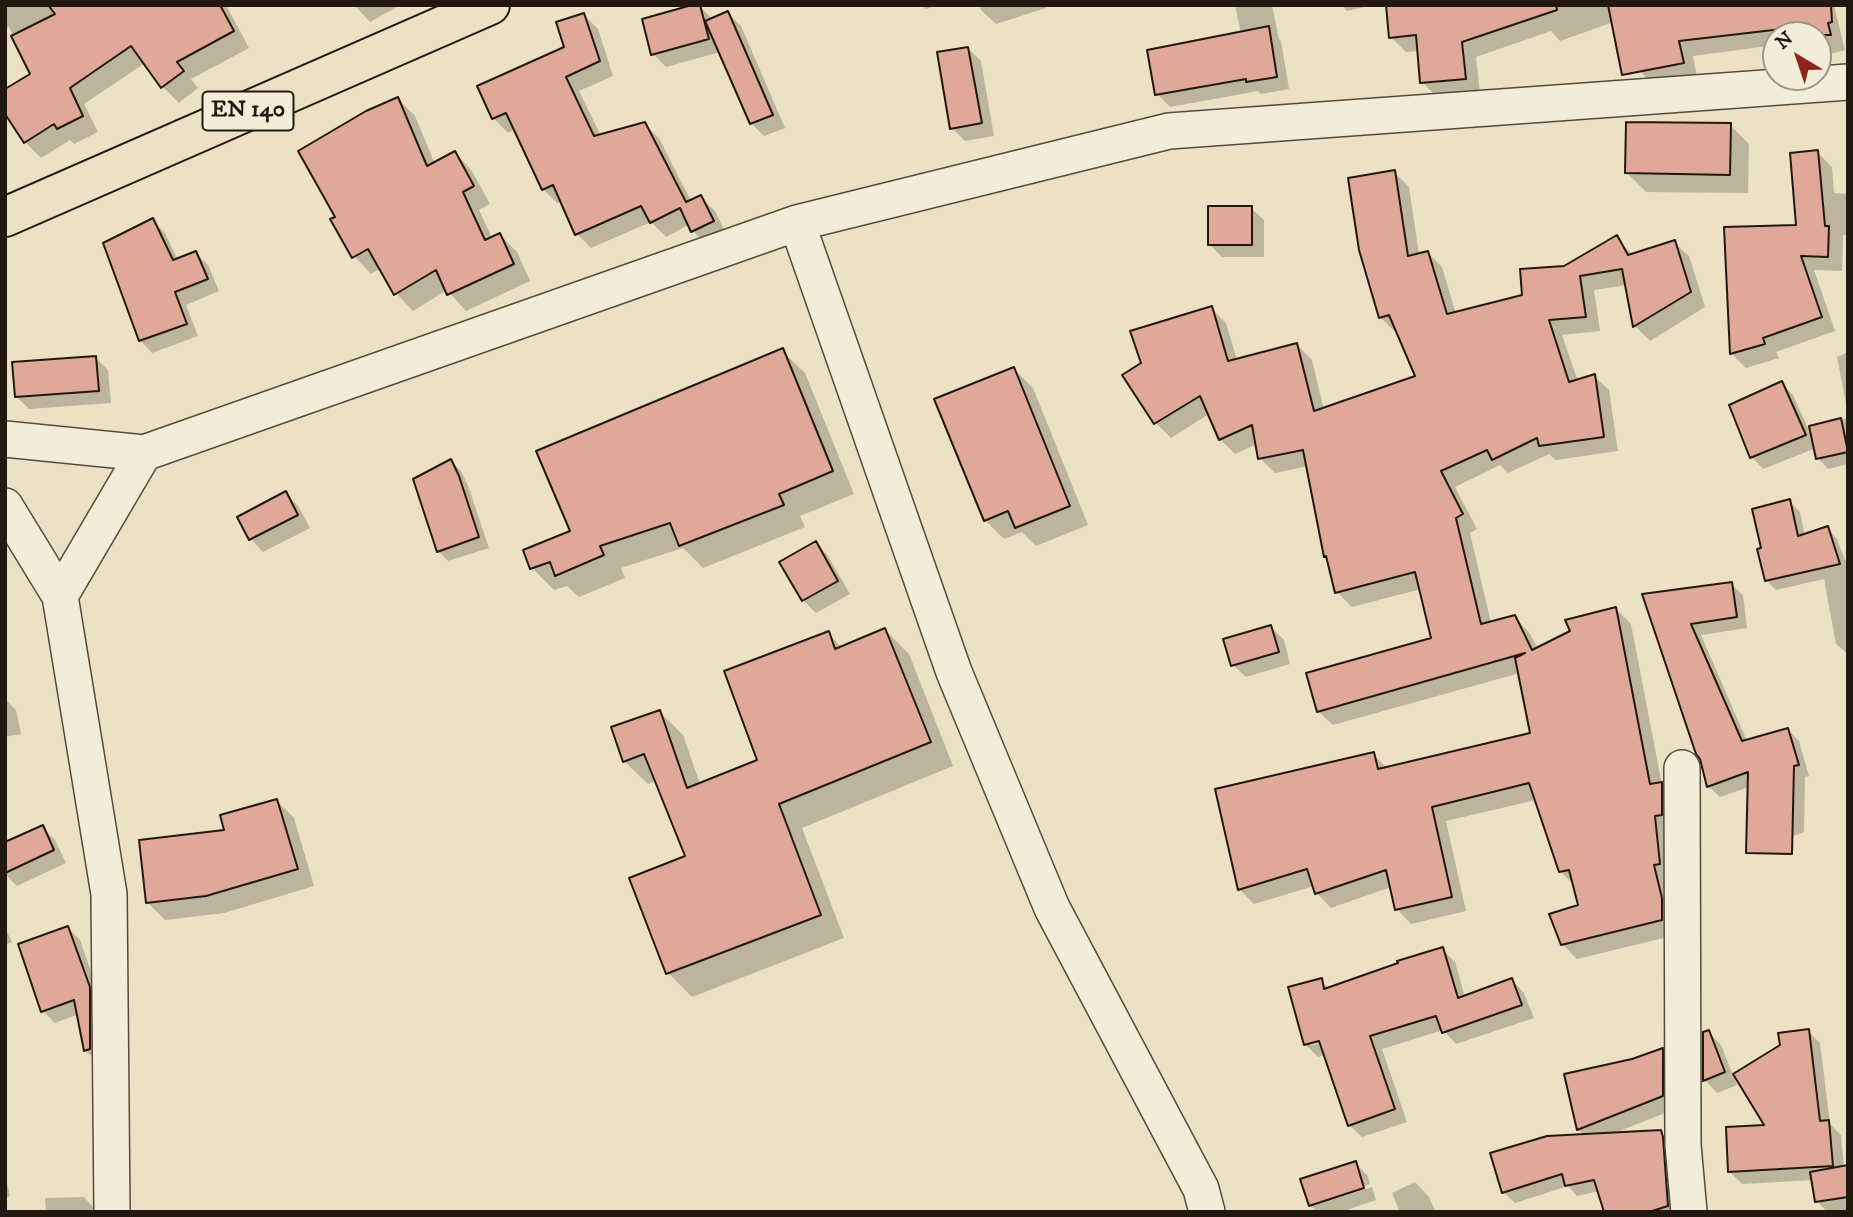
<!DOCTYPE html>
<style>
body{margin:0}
#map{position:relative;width:1853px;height:1217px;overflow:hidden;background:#ece1c5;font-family:"IM FELL DW Pica",serif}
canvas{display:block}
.frame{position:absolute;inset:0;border:7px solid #23180f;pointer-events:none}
.north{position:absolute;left:1762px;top:21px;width:70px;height:70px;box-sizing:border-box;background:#f3ecd9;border:2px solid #a09788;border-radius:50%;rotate:321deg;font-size:19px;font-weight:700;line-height:28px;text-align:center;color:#23180f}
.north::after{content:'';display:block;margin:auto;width:24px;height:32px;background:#8f2418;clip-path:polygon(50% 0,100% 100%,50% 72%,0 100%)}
</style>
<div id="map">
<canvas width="1853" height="1217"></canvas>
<div class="frame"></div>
<div class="north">N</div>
</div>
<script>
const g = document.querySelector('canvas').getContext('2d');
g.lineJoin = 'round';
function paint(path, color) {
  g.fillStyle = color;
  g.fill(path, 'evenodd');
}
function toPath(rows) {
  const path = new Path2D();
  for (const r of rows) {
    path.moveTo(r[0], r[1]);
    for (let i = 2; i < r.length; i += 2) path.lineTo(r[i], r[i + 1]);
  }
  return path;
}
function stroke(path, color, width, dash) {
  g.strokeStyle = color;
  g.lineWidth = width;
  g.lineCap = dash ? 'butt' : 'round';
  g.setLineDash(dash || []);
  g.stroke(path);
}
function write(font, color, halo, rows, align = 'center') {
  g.font = font + ' "IM FELL DW Pica",serif';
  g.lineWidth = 7;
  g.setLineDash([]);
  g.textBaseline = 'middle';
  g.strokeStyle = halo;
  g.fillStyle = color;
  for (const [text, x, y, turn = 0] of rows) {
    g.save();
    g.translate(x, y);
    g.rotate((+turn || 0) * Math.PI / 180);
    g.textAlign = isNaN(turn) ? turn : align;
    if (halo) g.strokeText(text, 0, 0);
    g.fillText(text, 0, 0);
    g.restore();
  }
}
paint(toPath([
 [5,5,226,5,249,48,191,79,198,88,179,103,163,87,145,63,84,104,98,132,74,144,70,140,41,158,25,142,32,74,9,27,5,28],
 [354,5,400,5,370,22],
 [699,5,713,20,728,13,741,26,785,128,764,136,751,123,720,52,666,67,653,54],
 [922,5,937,5,926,9],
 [980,5,1046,5,1046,8,996,24,981,10],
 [1235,5,1272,5,1279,39,1281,41,1289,89,1261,94,1258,91,1170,107,1157,94,1241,33],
 [1342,5,1373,5,1347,11],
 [1388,5,1610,5,1616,21,1560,41,1551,31,1476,57,1480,93,1437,97,1422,82,1419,51,1406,52,1391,37],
 [1690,5,1834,5,1845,50,1818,57,1818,35,1776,35,1776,45,1693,56,1697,77,1654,86,1640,71],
 [584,15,598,29,613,76,579,91,601,136,644,124,659,138,691,201,701,197,715,211,727,236,707,245,693,231,690,224,666,237,651,222,591,248,577,234,562,201,557,203,543,189,515,129,508,133,493,118,566,48],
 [968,48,981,61,994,136,965,141,952,128],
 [398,99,415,116,435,164,455,153,472,171,490,204,479,210,492,238,500,235,517,252,530,281,466,311,447,290,413,311,396,293,381,268,371,274,354,256,338,217],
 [1730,125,1749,144,1748,193,1646,192,1627,173],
 [1817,152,1832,167,1834,193,1848,194,1848,235,1843,235,1842,271,1814,270,1835,331,1776,352,1779,358,1746,368,1731,353,1798,227],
 [1394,172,1409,187,1419,255,1428,253,1442,267,1456,314,1524,296,1564,267,1616,238,1633,255,1674,242,1689,256,1705,307,1650,341,1635,326,1627,285,1594,290,1600,331,1562,335,1578,381,1594,376,1609,390,1618,451,1556,460,1549,454,1508,473,1500,465,1455,487,1477,529,1470,533,1491,623,1514,617,1529,632,1538,649,1616,609,1631,624,1662,785,1676,799,1676,935,1577,959,1562,944,1580,906,1575,886,1560,871,1536,800,1446,821,1466,911,1411,924,1397,909,1391,887,1331,908,1317,893,1314,886,1254,904,1239,889,1373,754,1388,769,1532,735,1520,673,1333,725,1318,711,1433,640,1421,589,1352,607,1337,592,1329,559,1325,556,1308,466,1275,473,1260,458,1257,444,1235,454,1220,439,1209,414,1171,438,1156,423,1125,375,1143,364,1211,308,1226,323,1237,360,1297,345,1312,360,1324,410,1418,377,1398,331,1395,332,1380,317],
 [1251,208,1264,220,1264,257,1222,257,1209,244],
 [152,220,165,233,178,260,196,253,208,265,219,291,186,305,198,336,152,353,140,340],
 [782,351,805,373,854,494,800,516,805,527,703,568,683,548,621,568,625,578,579,597,567,586,554,590,532,568],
 [1848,352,1848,414,1837,357],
 [95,357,108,370,111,403,29,409,16,396],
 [1014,369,1033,388,1088,525,1036,546,1022,532,1004,539,985,520],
 [1781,383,1793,395,1808,428,1848,418,1848,464,1828,469,1818,458,1816,448,1763,469,1752,457],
 [451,461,461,471,469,488,489,548,448,561,438,551],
 [285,493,298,506,310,528,263,552,251,539,239,517],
 [1789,501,1800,512,1805,536,1827,528,1837,539,1845,560,1848,560,1848,654,1836,644,1824,579,1776,590,1766,580,1763,549],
 [816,543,828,556,850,594,816,613,803,600],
 [1731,584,1743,595,1747,628,1701,635,1747,741,1788,730,1799,741,1809,776,1805,777,1804,832,1760,848,1749,787,1720,797,1708,786,1701,758,1644,596],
 [1271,627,1284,640,1290,664,1246,677,1233,665],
 [885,630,909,654,953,766,802,828,844,938,692,997,668,973,688,857,657,781,648,784,624,761,660,712,683,735,700,784,759,761,828,633,842,648],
 [5,699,16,710,21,734,5,737],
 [277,801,294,818,314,886,224,913,165,920,148,903,227,832],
 [42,827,55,840,66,863,17,886,5,874,5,844],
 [5,928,12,942,5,945],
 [68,928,80,940,101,1000,97,1062,85,1050,79,1014,55,1023,43,1011],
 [1442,949,1455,962,1465,997,1512,980,1524,993,1534,1018,1456,1044,1443,1030,1382,1049,1407,1122,1362,1137,1349,1125,1325,1055,1318,1057,1305,1044,1321,980,1329,989],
 [1311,1041,1328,1041,1311,1045],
 [1808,1031,1820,1043,1830,1124,1841,1135,1844,1168,1848,1167,1848,1211,1827,1212,1817,1201,1813,1180,1742,1184,1729,1171,1767,1127],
 [1708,1032,1721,1045,1737,1085,1717,1093,1705,1080],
 [1662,1050,1675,1062,1675,1109,1612,1134,1660,1132,1671,1144,1678,1212,1606,1212,1600,1191,1577,1196,1568,1186,1515,1203,1503,1192,1585,1136,1578,1129,1633,1061],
 [1355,1163,1368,1176,1370,1184,1316,1201,1316,1205,1372,1187,1376,1200,1341,1212,1318,1212,1310,1205],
 [5,1175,10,1196,5,1198],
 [1415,1182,1429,1197,1436,1212,1400,1212,1392,1193],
 [84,1197,97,1212,46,1212,45,1198]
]), '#0003');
const building = toPath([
 [48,5,220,5,234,31,177,62,184,71,161,88,131,46,70,88,83,116,57,129,54,124,24,143,5,114,5,89,30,74,11,36,55,14,48,5],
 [692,5,700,5,709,39,651,55,642,19,692,5],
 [1386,5,1556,5,1557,10,1462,42,1466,79,1420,83,1416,35,1389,38,1386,5],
 [1608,5,1831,5,1832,22,1828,23,1831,35,1784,35,1782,29,1679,41,1684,63,1622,75,1608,5],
 [728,11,773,115,750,124,705,21,728,11],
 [584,13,600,61,566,77,594,136,645,122,686,202,701,195,714,221,691,232,680,208,650,223,641,206,575,235,553,185,542,190,506,113,492,119,477,86,564,47,556,22,584,13],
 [1269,26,1277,77,1246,82,1246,79,1155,95,1147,50,1269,26],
 [968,47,982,123,950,129,937,52,968,47],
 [398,97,427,166,455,151,474,186,463,192,485,240,500,233,514,264,447,295,436,270,394,295,368,249,352,258,330,219,335,217,298,151,366,111,398,97],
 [1626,122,1731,123,1730,175,1625,173,1626,122],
 [1818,150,1825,226,1829,226,1828,257,1801,256,1822,317,1763,338,1765,344,1730,354,1724,227,1796,225,1790,153,1818,150],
 [1395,170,1408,256,1428,251,1447,314,1522,295,1520,269,1564,266,1617,235,1628,255,1675,240,1691,292,1633,327,1622,269,1580,276,1586,317,1549,320,1569,382,1595,374,1604,437,1539,446,1537,438,1492,460,1487,450,1441,471,1463,514,1456,518,1481,624,1515,615,1532,650,1570,631,1565,620,1616,607,1650,784,1662,782,1662,815,1655,816,1660,864,1654,865,1662,898,1662,920,1561,945,1549,914,1578,905,1569,870,1559,872,1529,783,1432,807,1452,897,1395,910,1386,870,1315,894,1307,869,1238,890,1215,789,1374,752,1378,769,1530,733,1515,658,1525,653,1317,712,1306,673,1431,638,1415,572,1335,593,1326,556,1324,557,1303,450,1258,459,1252,425,1219,440,1200,396,1154,424,1122,375,1141,363,1130,331,1212,306,1228,361,1297,343,1314,411,1415,376,1389,315,1379,318,1359,250,1348,178,1395,170],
 [1208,206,1252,206,1252,245,1208,245,1208,206],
 [153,218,173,260,196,251,208,279,175,292,187,324,139,341,103,243,153,218],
 [783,348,833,471,779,494,784,505,679,546,670,523,600,546,604,555,555,576,550,562,530,569,523,550,570,531,536,451,783,348],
 [96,356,99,391,15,397,12,362,96,356],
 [1014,367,1070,506,1015,528,1008,511,984,521,934,399,1014,367],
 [1782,381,1806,435,1750,458,1729,405,1782,381],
 [1841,418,1848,452,1816,459,1809,426,1841,418],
 [451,459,459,476,479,537,437,552,413,479,451,459],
 [286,491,298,515,249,540,237,517,286,491],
 [1790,499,1798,536,1828,526,1840,564,1765,581,1757,549,1761,548,1752,509,1790,499],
 [816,541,838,581,802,601,779,562,816,541],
 [1732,582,1737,617,1691,624,1742,741,1788,728,1799,765,1794,766,1792,854,1746,853,1748,772,1707,787,1700,759,1696,754,1642,594,1732,582],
 [1271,625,1279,652,1231,666,1223,639,1271,625],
 [885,628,931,742,779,804,821,915,666,974,629,878,685,856,644,754,623,762,611,727,660,710,687,788,757,760,724,671,829,631,835,649,885,628],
 [277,799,298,869,206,896,146,903,139,840,224,830,220,815,277,799],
 [43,825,54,850,5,873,5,842,43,825],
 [68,926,90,987,90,1049,84,1051,74,1000,41,1012,18,944,68,926],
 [1443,947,1458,998,1512,978,1522,1005,1442,1033,1436,1016,1370,1036,1395,1109,1348,1126,1319,1041,1304,1045,1288,987,1322,978,1324,989,1398,963,1397,961,1443,947],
 [1809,1029,1820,1121,1829,1120,1833,1166,1728,1172,1726,1127,1764,1125,1733,1074,1780,1045,1778,1033,1809,1029],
 [1709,1030,1725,1072,1703,1081,1703,1032,1709,1030],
 [1663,1048,1663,1096,1577,1130,1564,1074,1632,1059,1663,1048],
 [1661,1130,1663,1137,1668,1206,1649,1212,1604,1212,1594,1180,1565,1186,1562,1174,1502,1193,1490,1153,1547,1136,1661,1130],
 [1356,1161,1364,1188,1309,1206,1300,1179,1356,1161],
 [1848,1165,1848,1197,1815,1202,1810,1172,1848,1165]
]);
paint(building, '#dfa898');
stroke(building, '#23180f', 2);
const minor = toPath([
 [797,223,954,672,1052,908,1201,1189,1207,1212],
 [5,439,144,453,797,223,1169,131,1848,82],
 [5,506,60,596,109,894,112,1212],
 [60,596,144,453],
 [1682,768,1683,1145,1689,1212]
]);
const primary = toPath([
 [5,217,490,5]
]);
stroke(minor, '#554a3c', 38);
stroke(primary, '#23180f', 42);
stroke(minor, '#f3ecd9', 35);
stroke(primary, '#ece1c5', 38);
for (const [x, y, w] of [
 [248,111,91]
]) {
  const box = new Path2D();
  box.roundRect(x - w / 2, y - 19.5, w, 39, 5);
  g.fillStyle = '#f3ecd9';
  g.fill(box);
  stroke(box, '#23180f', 2);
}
write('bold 23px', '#23180f', null, [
 ["EN 140",248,111]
]);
</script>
